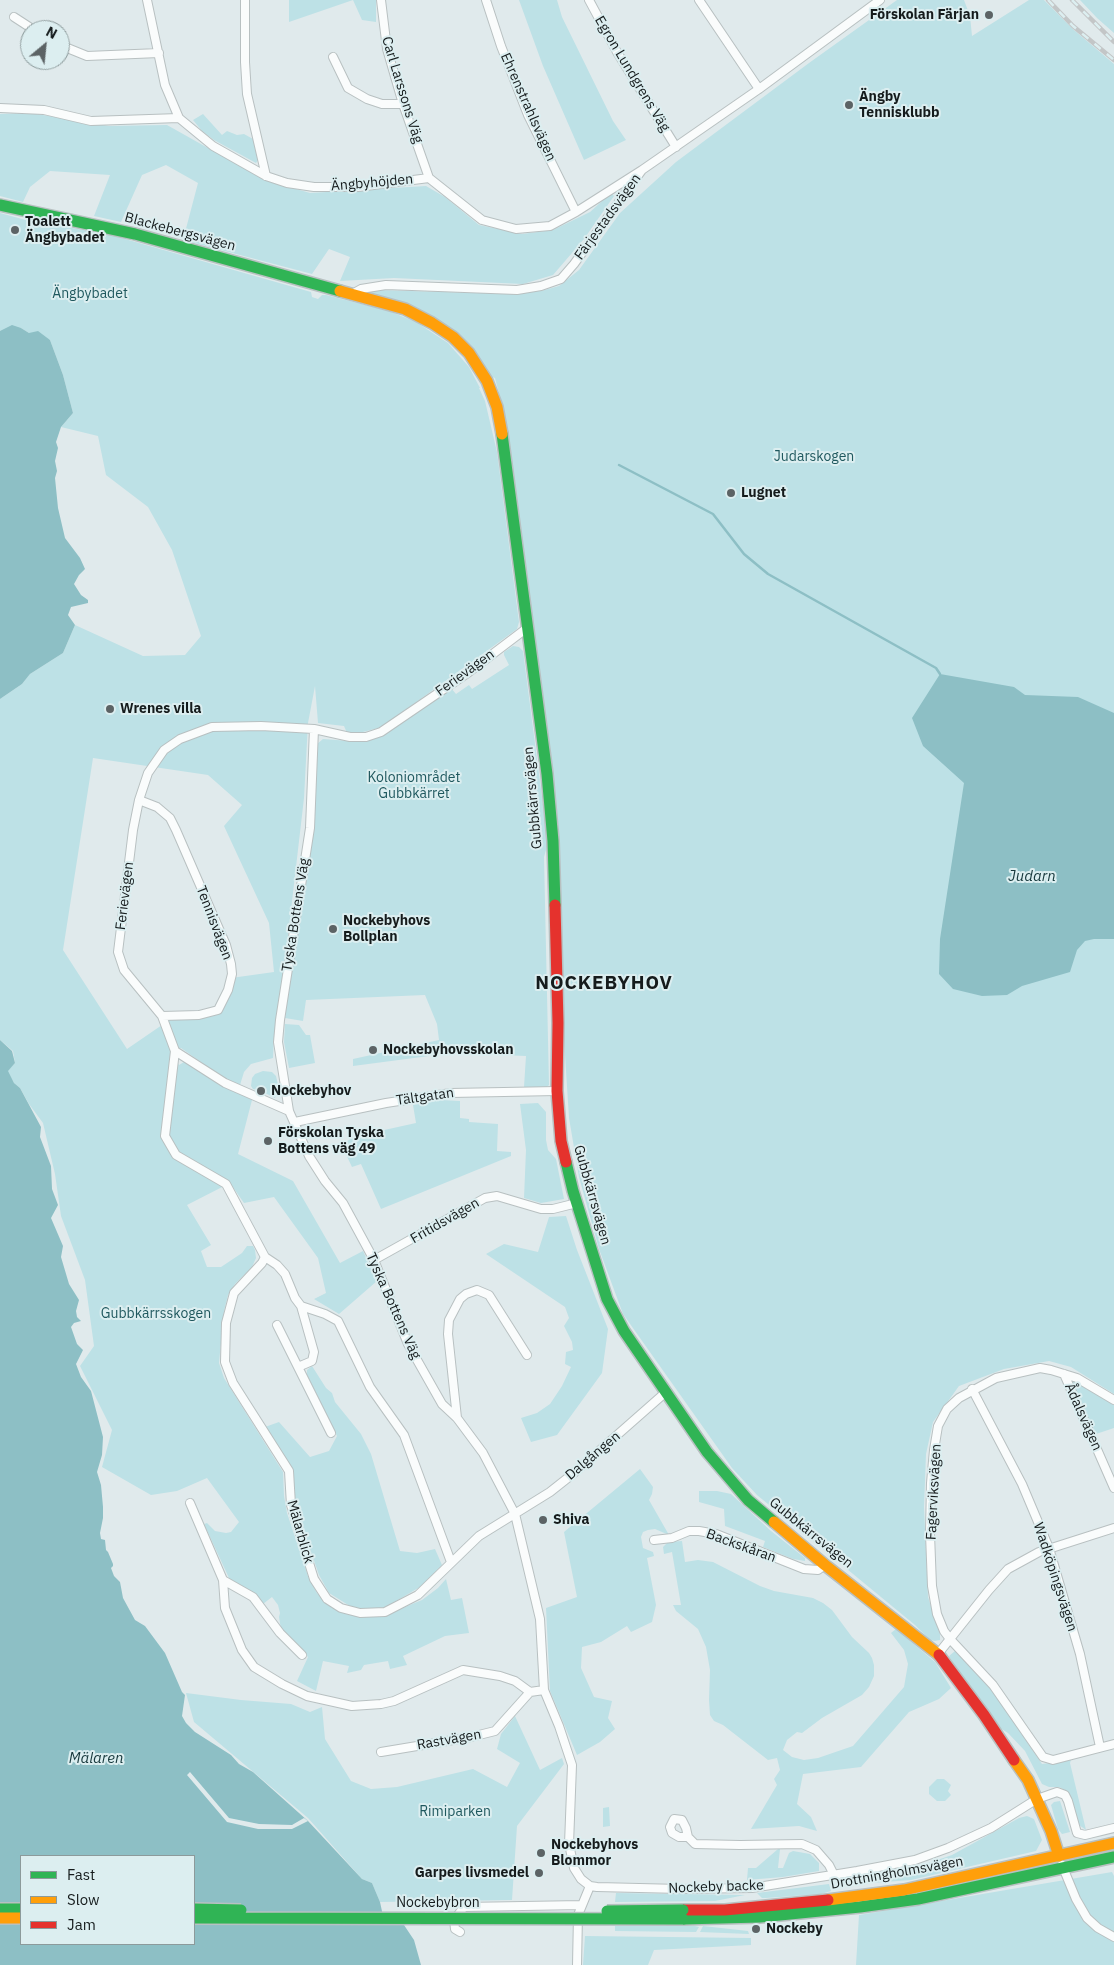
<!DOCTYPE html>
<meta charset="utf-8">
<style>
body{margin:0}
#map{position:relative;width:1114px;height:1965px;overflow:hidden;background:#e0eaec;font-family:"IBM Plex Sans",sans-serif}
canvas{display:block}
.legend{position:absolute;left:20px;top:1855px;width:175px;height:90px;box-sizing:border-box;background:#dceef0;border:1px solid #8c9a9b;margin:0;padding:6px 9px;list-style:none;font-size:15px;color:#151b1c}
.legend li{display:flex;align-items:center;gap:10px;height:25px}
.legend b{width:25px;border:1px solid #8c9a9b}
.north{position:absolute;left:20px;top:20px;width:50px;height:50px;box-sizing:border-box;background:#dceef0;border:1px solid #8c9a9b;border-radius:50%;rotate:28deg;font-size:14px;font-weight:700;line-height:20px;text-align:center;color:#151b1c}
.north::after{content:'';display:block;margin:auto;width:18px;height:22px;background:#5c6365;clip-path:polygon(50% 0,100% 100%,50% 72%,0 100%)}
</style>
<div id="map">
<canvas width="1114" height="1965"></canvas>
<ul class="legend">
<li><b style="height:6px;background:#30b455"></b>Fast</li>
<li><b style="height:6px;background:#ff9f0a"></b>Slow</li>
<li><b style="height:6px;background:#e5322d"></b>Jam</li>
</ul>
<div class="north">N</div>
</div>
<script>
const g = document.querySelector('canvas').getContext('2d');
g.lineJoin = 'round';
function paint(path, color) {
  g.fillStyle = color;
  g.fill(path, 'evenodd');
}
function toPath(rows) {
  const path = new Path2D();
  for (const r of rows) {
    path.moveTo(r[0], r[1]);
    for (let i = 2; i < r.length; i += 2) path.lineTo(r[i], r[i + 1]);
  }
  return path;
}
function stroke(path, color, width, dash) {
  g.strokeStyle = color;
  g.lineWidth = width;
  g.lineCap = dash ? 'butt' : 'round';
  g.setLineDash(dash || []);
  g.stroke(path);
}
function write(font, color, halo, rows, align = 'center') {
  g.font = font + ' "IBM Plex Sans",sans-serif';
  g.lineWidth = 4;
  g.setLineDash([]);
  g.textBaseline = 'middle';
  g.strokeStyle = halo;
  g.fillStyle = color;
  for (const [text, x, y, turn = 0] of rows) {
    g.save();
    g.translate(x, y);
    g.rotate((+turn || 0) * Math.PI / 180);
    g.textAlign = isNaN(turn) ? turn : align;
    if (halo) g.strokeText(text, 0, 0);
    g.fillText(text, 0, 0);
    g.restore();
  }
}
paint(toPath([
 [289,0,376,0,376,22,362,20,353,0,289,22],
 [519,0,557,0,562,17,613,121,626,140,584,160,543,66],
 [897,0,964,0,970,16,972,36,1029,0,1044,0,1074,30,1114,64,1114,1394,1071,1367,1049,1361,1004,1369,959,1386,933,1422,926,1454,924,1507,928,1597,940,1634,940,1640,935,1641,930,1640,915,1625,757,1495,732,1468,623,1314,599,1249,579,1177,569,1118,560,975,560,857,558,822,506,421,495,378,489,376,457,335,442,323,413,307,369,293,377,290,477,293,541,291,559,286,579,270,620,213,676,162,809,63],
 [1080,0,1114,0,1114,33,1097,18],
 [31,113,109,126,167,125,265,180,310,193,426,186,445,197,479,225,522,234,553,230,590,212,611,193,614,196,584,239,553,275,523,284,394,278,340,281,350,257,329,249,312,274,183,240,198,183,166,165,142,175,121,222,94,216,110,175,50,171,30,187,23,202,0,196,0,114],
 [203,114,222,135,227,131,237,135,244,134,253,139,258,160,256,163,214,140,202,131,193,120],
 [0,213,22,219,111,235,311,292,312,297,318,299,322,295,326,295,389,311,416,322,448,343,469,367,480,388,479,388,485,401,497,452,519,622,517,629,382,727,359,733,347,733,344,726,318,723,315,686,308,723,304,798,288,936,274,1036,273,1058,251,1064,244,1072,240,1085,225,1079,181,1048,170,1051,179,1065,184,1062,189,1064,225,1086,252,1100,238,1154,293,1181,340,1263,363,1251,377,1281,339,1314,314,1299,326,1293,318,1258,274,1197,244,1203,230,1183,187,1205,211,1245,201,1251,207,1267,221,1267,242,1253,247,1246,253,1246,255,1250,256,1258,252,1267,235,1284,228,1295,224,1311,219,1363,224,1378,283,1472,284,1496,287,1513,308,1576,317,1593,335,1608,346,1614,368,1617,385,1615,422,1600,438,1588,446,1579,451,1600,462,1598,469,1633,445,1636,403,1656,407,1665,390,1669,388,1661,364,1665,361,1670,347,1673,349,1666,323,1661,316,1691,297,1681,308,1657,281,1629,279,1617,280,1613,278,1605,272,1597,263,1604,257,1596,232,1582,229,1578,204,1524,207,1523,215,1531,226,1533,231,1532,239,1522,207,1478,177,1491,151,1495,102,1467,112,1430,80,1366,94,1346,85,1280,61,1216,55,1174,43,1123,29,1104,20,1088,14,1083,7,1071,15,1063,13,1051,0,1040,0,699,22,684,30,674,63,653,75,625,143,656,185,655,201,636,172,550,148,507,106,475,98,436,61,427,73,413,63,375,50,340,29,333,21,328,0,331],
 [93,758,208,775,242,805,224,826,269,923,274,972,231,978,217,1009,199,1016,159,1019,162,1025,127,1049,63,950],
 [513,646,519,647,523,651,548,843,544,857,549,1085,545,1089,524,1087,526,1056,452,1053,353,1066,353,1059,439,1040,437,1024,425,995,306,1000,303,1021,285,1018,317,744,323,739,363,742,384,735,451,688,456,694,469,685,472,689,509,665,504,655,504,652],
 [285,1024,299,1025,306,1035,310,1035,315,1063,289,1068,284,1042],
 [263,1071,272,1072,276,1076,279,1089,275,1098,265,1093,265,1090,259,1088,258,1090,253,1089,251,1086,252,1078,255,1074],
 [441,1100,460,1101,460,1118,469,1119,469,1122,498,1124,497,1151,511,1152,511,1156,381,1209,361,1164,352,1167,341,1144,357,1136,416,1123,413,1105],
 [538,1103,546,1112,546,1140,548,1150,556,1159,564,1199,541,1203,524,1198,526,1150,520,1104],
 [566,1216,577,1250,608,1329,602,1373,557,1435,531,1442,521,1418,537,1413,550,1404,562,1386,571,1367,565,1364,566,1352,573,1350,572,1342,564,1326,569,1318,565,1307,486,1254,504,1244,538,1252,549,1217],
 [312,1366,326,1388,332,1393,335,1402,361,1434,371,1454,400,1551,417,1553,435,1549,442,1565,420,1587,386,1607,373,1609,353,1608,329,1593,319,1575,295,1506,293,1472,265,1427,279,1422,310,1457,329,1451,337,1436,307,1375,307,1370],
 [1073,1381,1114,1405,1114,1428,1096,1434,1072,1383],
 [640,1469,653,1487,652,1494,649,1500,669,1535,655,1529,648,1530,643,1532,641,1537,643,1548,653,1552,654,1556,647,1558,656,1605,652,1622,631,1632,627,1626,601,1642,582,1647,581,1668,594,1697,612,1701,608,1718,615,1729,600,1742,577,1755,550,1691,546,1608,577,1597,564,1532],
 [699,1491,717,1491,731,1494,771,1531,805,1558,805,1561,793,1559,763,1547,765,1541,725,1526,724,1509,699,1502],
 [682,1541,685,1562,698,1560,713,1562,760,1586,774,1591,813,1598,823,1603,832,1610,852,1637,869,1653,872,1658,874,1665,874,1676,869,1687,862,1695,822,1718,802,1733,797,1732,787,1740,783,1750,792,1757,804,1760,818,1758,853,1746,904,1687,908,1664,904,1650,891,1633,896,1629,935,1662,951,1688,939,1699,909,1712,861,1767,803,1774,797,1804,811,1817,817,1831,799,1826,751,1829,777,1785,774,1779,780,1770,777,1758,768,1760,723,1725,714,1721,710,1715,709,1700,710,1670,706,1647,698,1629,676,1611,673,1605,681,1605,672,1552,664,1554,663,1547,668,1542],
 [955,1651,957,1652,990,1687,1042,1764,1071,1760,1070,1763,1086,1830,1079,1825,1072,1799,1067,1791,1059,1787,1049,1787,1042,1784,1025,1751,1008,1733,1000,1728,953,1663,949,1656],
 [186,1693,241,1700,291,1704,310,1712,322,1707,325,1739,351,1781,371,1789,397,1787,473,1769,507,1787,520,1763,497,1749,501,1734,515,1716,540,1770,562,1758,564,1764,517,1826,512,1900,380,1902,372,1883,362,1879,308,1818,194,1722],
 [937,1779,944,1779,951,1785,948,1791,951,1795,945,1801,937,1801,929,1794,929,1787],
 [1060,1801,1070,1832,1062,1834,1058,1829,1051,1805,1054,1802],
 [609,1807,610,1826,603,1827,603,1808],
 [1027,1816,1034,1819,1042,1840,1036,1851,911,1880,859,1884,859,1878,919,1866,952,1855,1019,1818],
 [778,1849,780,1849,778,1868,783,1868,789,1853,793,1851,810,1854,819,1863,819,1871,783,1877,747,1880,748,1868,756,1868],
 [1112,1872,1114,1876,1114,1965,856,1965,859,1915],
 [829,1884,831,1891,821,1894,766,1898,762,1898,757,1893],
 [616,1893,745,1895,715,1901,615,1902],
 [615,1926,695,1926,699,1927,696,1932,615,1931],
 [703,1926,748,1931,749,1934,700,1932],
 [585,1936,751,1938,751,1945,654,1950,648,1965,583,1965]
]), '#bde1e6');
paint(toPath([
 [12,325,21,328,29,333,38,331,50,340,63,375,73,413,61,427,56,442,58,448,55,461,57,471,55,478,58,508,65,538,80,558,85,569,79,575,74,584,81,595,88,600,88,603,71,607,68,615,75,625,63,653,30,674,22,684,0,699,0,331],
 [940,674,1014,687,1025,695,1078,697,1114,713,1114,939,1094,939,1085,941,1077,950,1070,972,1022,986,1007,995,982,996,953,989,939,974,940,939,964,783,923,746,912,718],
 [0,1040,12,1051,15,1063,8,1071,14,1083,20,1088,41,1127,40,1137,51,1166,52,1189,58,1205,51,1218,63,1246,61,1257,69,1284,79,1300,76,1311,77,1317,81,1321,74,1323,71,1327,77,1344,83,1350,76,1364,81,1377,91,1391,103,1437,102,1455,97,1472,101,1485,103,1507,103,1518,100,1533,101,1539,105,1540,106,1550,108,1552,113,1564,113,1566,111,1568,114,1576,120,1582,123,1598,135,1620,145,1626,165,1653,182,1692,185,1695,182,1716,186,1723,195,1732,231,1755,239,1764,253,1772,308,1821,362,1879,372,1883,380,1902,385,1925,404,1925,414,1940,421,1965,0,1965],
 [21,1856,194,1856,194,1944,21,1944]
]), '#8dbfc5');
paint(toPath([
 [190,1772,229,1818,259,1824,292,1825,304,1818,308,1821,292,1829,258,1829,227,1822,187,1775]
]), '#e0eaec');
stroke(toPath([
 [619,465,713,514,744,554,768,574,936,668,940,674]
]), '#8dbfc5', 2.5);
const street = toPath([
 [147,0,165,85,179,118],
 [245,0,245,62,247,94,266,176],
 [381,0,387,49,403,104,429,178],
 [486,0,501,46,528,115,576,212],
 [589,0,617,52,676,147],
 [699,0,759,89],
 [14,17,34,30],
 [60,45,87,56,159,53],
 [333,57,348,88,367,99,382,104,403,104],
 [0,108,44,110,91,121,179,118,213,146,266,176,287,183,314,187,358,187,429,178,482,220,516,229,550,226,576,212,642,170],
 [352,294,361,289,386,285,517,290,541,286,561,279,574,264,642,170,759,89,880,0],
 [314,729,310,828,280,1020,278,1042,289,1111,309,1156,325,1181,343,1203,374,1260,408,1344,442,1404,457,1418,483,1453,515,1514,540,1619,544,1690,559,1726,572,1765,569,1844,574,1868,581,1879,590,1886,597,1887,681,1889,752,1888,857,1871,915,1860,948,1848,991,1828,1037,1799,1057,1792,1065,1795,1068,1801,1077,1833,1085,1835,1114,1828],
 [139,800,157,807,170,818,176,830,226,945,231,964,232,974,228,990,218,1010,199,1015,162,1016],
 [175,1051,225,1083,289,1111],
 [295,1122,386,1103,451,1093,557,1091],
 [265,1257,262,1263,234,1293,226,1323,225,1362,233,1383,289,1471,291,1505,314,1579,327,1599,341,1608,360,1613,385,1612,418,1595,479,1536,550,1492,574,1473,666,1392],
 [374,1260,485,1198,497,1196,541,1209,553,1209,577,1203],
 [301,1306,325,1314,338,1321,370,1387,404,1435,451,1562],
 [277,1325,298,1367,312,1361,314,1352,301,1306,295,1298,285,1274,277,1265,265,1257,226,1184,176,1155,165,1136,175,1051,162,1016,124,970,118,952,133,830,139,800,148,773,164,750,180,739,212,727,261,726,314,729,350,737,366,737,381,732,469,672,527,628],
 [298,1367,331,1433],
 [1064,1374,1114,1488],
 [972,1389,1022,1484,1049,1548,1080,1654,1100,1747],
 [1114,1400,1077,1378,1051,1370,1040,1368,996,1378,959,1398,947,1409,938,1426,934,1450,931,1483,930,1534,932,1586,937,1614,944,1631,950,1639,993,1685,1043,1757,1053,1760,1114,1744],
 [457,1418,448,1334,449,1320,460,1299,466,1294,477,1290,489,1295,527,1355],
 [190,1503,223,1580,225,1608,242,1650,254,1667,282,1684,307,1696,352,1706,381,1704,394,1701,463,1670,500,1676,515,1681,530,1692,544,1690],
 [654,1540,672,1538,689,1531,699,1531,716,1534,804,1569,818,1570,825,1565],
 [223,1580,253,1597,280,1633,302,1655],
 [938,1654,989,1590,1008,1569,1039,1552,1114,1528],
 [381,1752,471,1737,495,1731,530,1692],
 [688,1837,679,1837,672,1833,670,1827,674,1819,682,1820,686,1828,688,1837,695,1844,740,1845,802,1844,816,1850,829,1865,834,1875],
 [1062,1865,1076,1899,1087,1918,1098,1928,1114,1937],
 [460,1932,455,1929,454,1920,464,1907,582,1905],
 [577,1965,578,1915,590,1886]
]);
const fast = toPath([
 [0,205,135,234,340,291],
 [502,434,547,774,553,841,555,905],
 [566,1162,573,1191,607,1299,624,1331,707,1452,748,1500,774,1522],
 [0,1909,21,1909],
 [683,1919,760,1917,860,1907,918,1899,1114,1857]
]);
const slow = toPath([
 [340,291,405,309,432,323,453,337,469,353,487,381,497,407,502,434],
 [774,1522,825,1565,939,1655],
 [1014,1760,1028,1780,1051,1831,1059,1856],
 [828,1900,904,1890,1114,1843],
 [0,1918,21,1918]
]);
const jam = toPath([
 [555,905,558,1023,557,1091,561,1141,566,1162],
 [939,1655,984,1715,1014,1760],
 [683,1910,725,1910,828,1900]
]);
stroke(street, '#b8c0c1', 10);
stroke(fast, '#b8c0c1', 14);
stroke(slow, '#b8c0c1', 14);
stroke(jam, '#b8c0c1', 14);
stroke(street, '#fafcfc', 8);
stroke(fast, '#30b455', 11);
stroke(slow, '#ff9f0a', 11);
stroke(jam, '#e5322d', 11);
const rail = toPath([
 [1048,0,1073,26,1114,60],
 [1072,0,1114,42]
]);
stroke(rail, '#c3c6c7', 4.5);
stroke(rail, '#dceef0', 2.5, [8]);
const fastBridge = toPath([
 [194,1909,241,1910],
 [607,1911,683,1910],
 [194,1918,683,1919]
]);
stroke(fastBridge, '#b8c0c1', 14, []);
stroke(fastBridge, '#30b455', 11);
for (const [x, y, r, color] of [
 [989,15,5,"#5c6365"],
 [849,105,5,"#5c6365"],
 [15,230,5,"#5c6365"],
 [731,493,5,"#5c6365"],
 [110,709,5,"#5c6365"],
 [333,929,5,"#5c6365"],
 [373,1050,5,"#5c6365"],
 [261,1091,5,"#5c6365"],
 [268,1141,5,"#5c6365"],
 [543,1520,5,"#5c6365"],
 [541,1853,5,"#5c6365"],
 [539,1873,5,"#5c6365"],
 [756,1929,5,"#5c6365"]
]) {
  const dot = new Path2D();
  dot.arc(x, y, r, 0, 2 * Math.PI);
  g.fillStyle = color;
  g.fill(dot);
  stroke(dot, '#dceef0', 2);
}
write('bold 14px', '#151b1c', '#dceef0', [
 ["Förskolan Färjan",979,15,"right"],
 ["Ängby",859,97],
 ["Tennisklubb",859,113],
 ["Toalett",25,222],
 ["Ängbybadet",25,238],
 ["Lugnet",741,493],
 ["Wrenes villa",120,709],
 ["Nockebyhovs",343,921],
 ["Bollplan",343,937],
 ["Nockebyhovsskolan",383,1050],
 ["Nockebyhov",271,1091],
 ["Förskolan Tyska",278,1133],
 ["Bottens väg 49",278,1149],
 ["Shiva",553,1520],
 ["Nockebyhovs",551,1845],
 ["Blommor",551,1861],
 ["Garpes livsmedel",529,1873,"right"],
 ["Nockeby",766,1929]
], 'left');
write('14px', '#151b1c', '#dceef0', [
 ["Egron Lundgrens Väg",632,74,59],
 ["Carl Larssons Väg",402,90,73],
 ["Ehrenstrahlsvägen",528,107,66],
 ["Ängbyhöjden",372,183,-5],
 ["Färjestadsvägen",608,217,-54],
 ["Blackebergsvägen",180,232,15],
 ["Ferievägen",465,673,-36],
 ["Gubbkärrsvägen",533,798,-95],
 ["Ferievägen",125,896,-83],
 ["Tyska Bottens Väg",296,915,-81],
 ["Tennisvägen",214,923,69],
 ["Tältgatan",425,1097,-8],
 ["Gubbkärrsvägen",592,1195,74],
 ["Fritidsvägen",445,1221,-30],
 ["Tyska Bottens Väg",393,1306,66],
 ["Ådalsvägen",1083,1417,66],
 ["Dalgången",593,1456,-40],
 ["Fagerviksvägen",934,1492,-87],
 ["Mälarblick",300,1532,74],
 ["Gubbkärrsvägen",811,1533,39],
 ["Backskåran",741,1546,20],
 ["Wadköpingsvägen",1055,1577,72],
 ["Rastvägen",449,1740,-10],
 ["Drottningholmsvägen",897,1873,-10],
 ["Nockeby backe",716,1887,-2],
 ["Nockebybron",438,1903]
]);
write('14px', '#1f585e', '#dceef0', [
 ["Ängbybadet",90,294],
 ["Judarskogen",814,457],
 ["Koloniområdet",414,778],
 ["Gubbkärret",414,794],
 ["Gubbkärrsskogen",156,1314],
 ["Rimiparken",455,1812]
]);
write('italic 15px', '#17383c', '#dceef0', [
 ["Judarn",1032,877],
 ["Mälaren",96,1759]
]);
g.letterSpacing = '1px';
write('bold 19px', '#151b1c', '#dceef0', [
 ["NOCKEBYHOV",604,984]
]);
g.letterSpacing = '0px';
</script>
